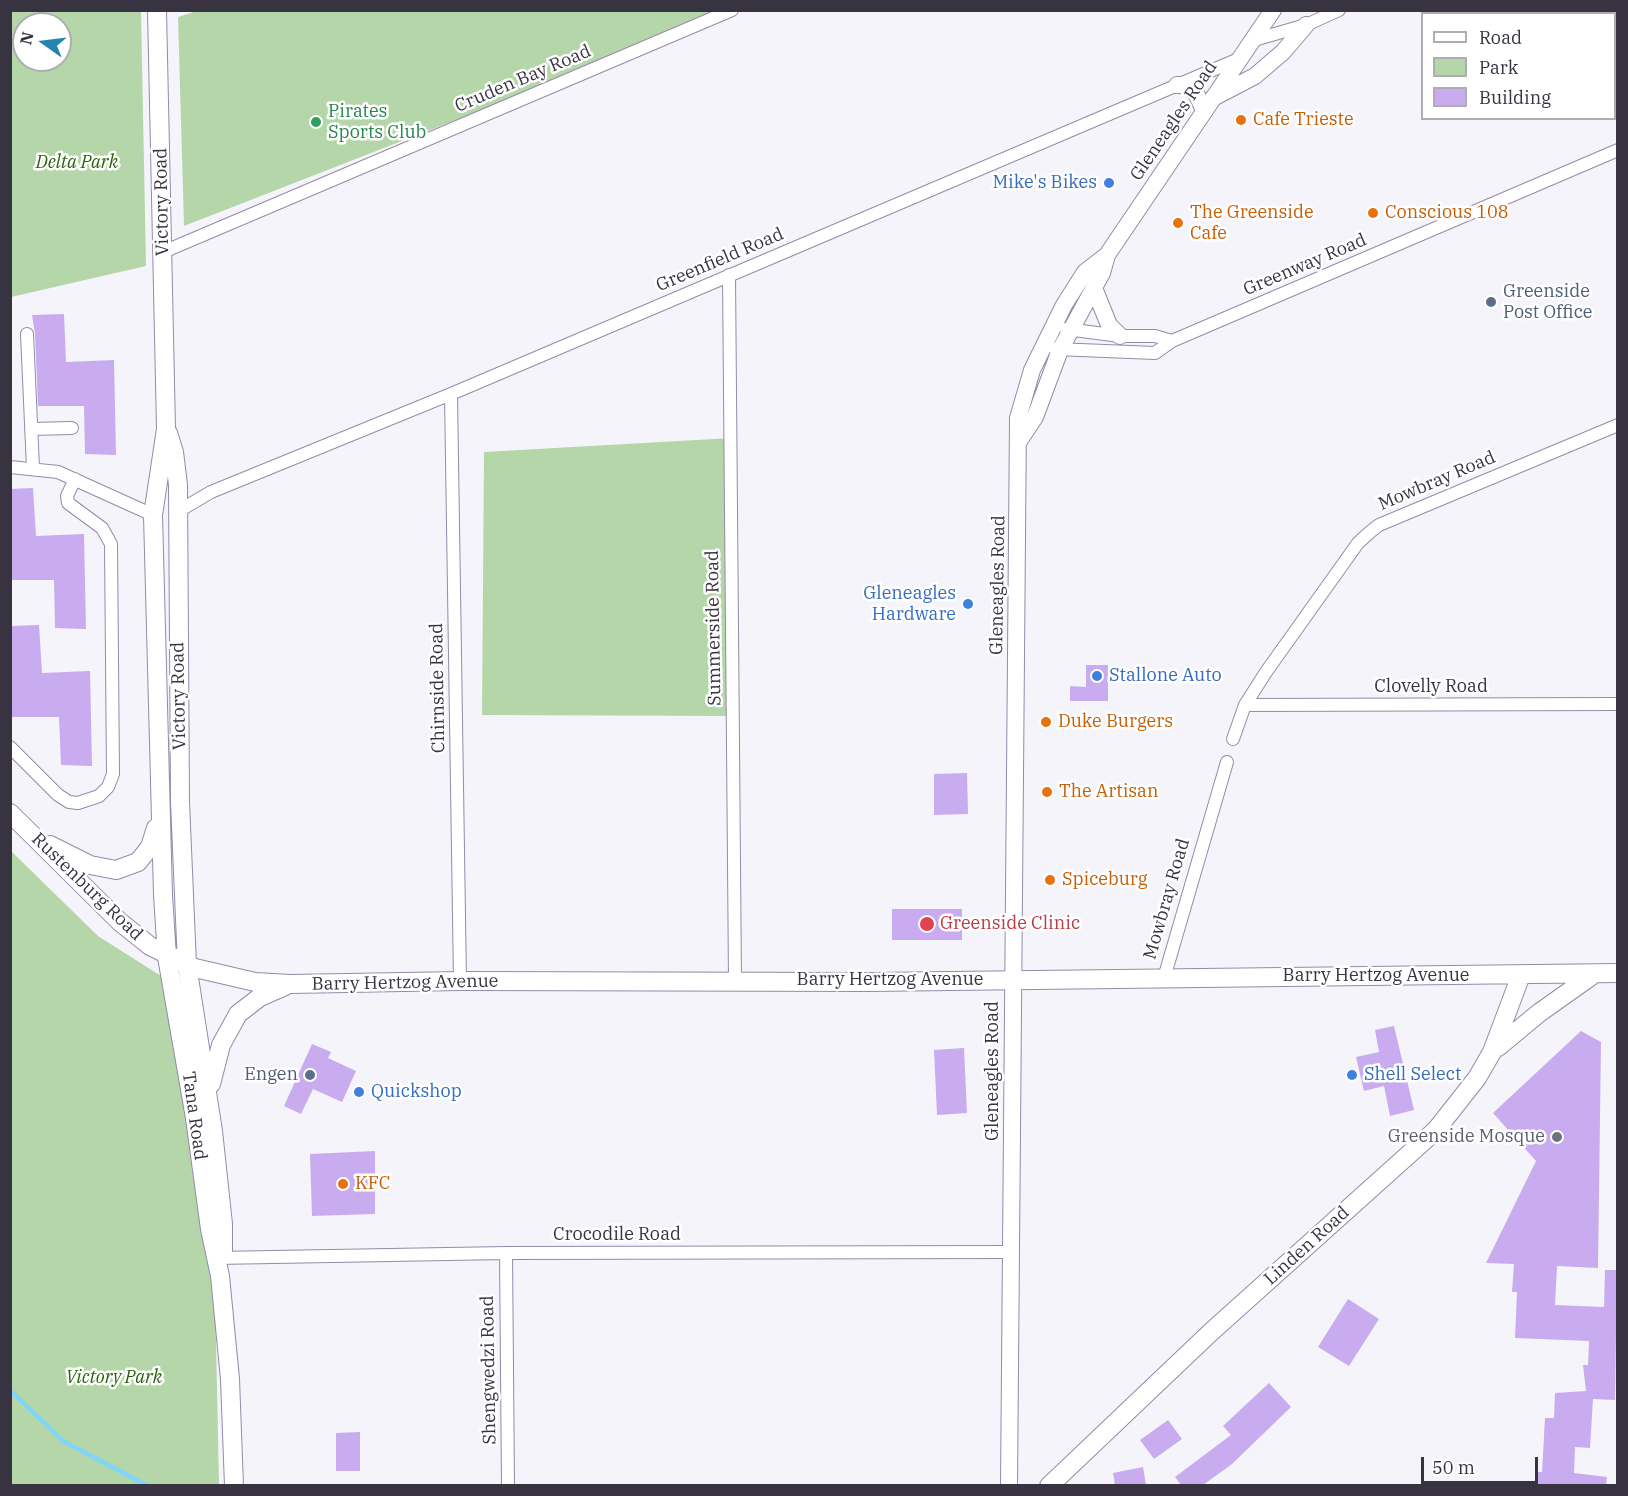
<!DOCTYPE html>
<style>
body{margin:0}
#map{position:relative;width:1628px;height:1496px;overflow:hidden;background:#f6f4fb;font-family:"IBM Plex Serif",serif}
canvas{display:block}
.frame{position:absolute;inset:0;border:12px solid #383341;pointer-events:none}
.legend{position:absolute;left:1421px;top:12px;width:195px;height:108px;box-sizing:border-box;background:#fff;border:2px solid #afadb3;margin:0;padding:8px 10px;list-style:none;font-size:18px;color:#383341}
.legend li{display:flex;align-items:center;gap:12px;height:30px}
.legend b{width:30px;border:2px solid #afadb3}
.north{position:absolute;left:12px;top:12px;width:60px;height:60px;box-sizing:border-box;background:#fff;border:2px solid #afadb3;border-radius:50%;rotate:284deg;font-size:16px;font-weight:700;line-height:24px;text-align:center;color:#383341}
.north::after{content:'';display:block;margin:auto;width:21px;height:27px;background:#2583af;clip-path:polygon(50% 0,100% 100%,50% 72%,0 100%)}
.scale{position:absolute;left:1421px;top:1457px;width:117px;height:27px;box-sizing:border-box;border:3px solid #383341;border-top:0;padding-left:8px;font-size:18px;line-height:21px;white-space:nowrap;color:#383341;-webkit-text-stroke:4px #fff;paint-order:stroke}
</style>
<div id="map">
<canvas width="1628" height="1496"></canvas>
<div class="frame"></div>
<ul class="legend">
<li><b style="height:8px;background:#fff"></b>Road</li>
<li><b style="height:16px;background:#b5d6a9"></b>Park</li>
<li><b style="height:16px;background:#c8acef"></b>Building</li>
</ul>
<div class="north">N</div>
<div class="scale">50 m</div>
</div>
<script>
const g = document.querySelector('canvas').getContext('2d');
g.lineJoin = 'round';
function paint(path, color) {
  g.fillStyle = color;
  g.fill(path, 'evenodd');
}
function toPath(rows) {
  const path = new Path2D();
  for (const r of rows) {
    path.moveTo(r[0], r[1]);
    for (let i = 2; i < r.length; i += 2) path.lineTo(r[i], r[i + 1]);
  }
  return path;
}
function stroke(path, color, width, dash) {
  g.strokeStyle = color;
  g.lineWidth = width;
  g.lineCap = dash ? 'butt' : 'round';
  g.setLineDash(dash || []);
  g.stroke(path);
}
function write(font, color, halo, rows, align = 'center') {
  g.font = font + ' "IBM Plex Serif",serif';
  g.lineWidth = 5;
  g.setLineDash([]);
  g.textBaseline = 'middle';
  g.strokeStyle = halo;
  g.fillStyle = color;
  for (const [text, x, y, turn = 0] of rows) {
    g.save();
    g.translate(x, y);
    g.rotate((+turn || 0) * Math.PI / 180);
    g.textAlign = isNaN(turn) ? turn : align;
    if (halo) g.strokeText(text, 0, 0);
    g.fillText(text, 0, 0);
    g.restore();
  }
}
paint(toPath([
 [200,10,735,11,184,226,178,17],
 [10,11,141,11,146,266,11,297],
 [24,24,60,24,60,60,24,60],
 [732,438,729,716,482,715,484,452],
 [10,850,98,936,180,988,214,1247,219,1485,11,1485]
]), '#b5d6a9');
stroke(toPath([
 [10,1390,63,1441,148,1486]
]), '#7fd6f9', 4.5);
paint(toPath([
 [64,314,66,362,114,360,116,455,85,454,84,406,38,406,35,334,32,315],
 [33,488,36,536,84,534,86,629,55,628,54,580,10,580,10,489],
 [39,625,42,673,90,671,92,766,61,765,59,717,10,717,10,626],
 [1086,665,1108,665,1108,701,1070,701,1070,686,1086,687],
 [967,773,968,814,934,815,934,774],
 [892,909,962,909,962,940,892,940],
 [1394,1026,1414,1110,1390,1116,1384,1086,1364,1091,1356,1057,1379,1052,1375,1030],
 [1581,1031,1601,1042,1598,1268,1557,1266,1555,1305,1604,1307,1605,1270,1617,1270,1615,1400,1593,1399,1590,1448,1575,1447,1574,1473,1607,1477,1606,1485,1534,1485,1536,1472,1542,1472,1545,1418,1554,1418,1555,1393,1586,1391,1583,1365,1588,1365,1589,1341,1515,1338,1517,1292,1512,1292,1514,1264,1486,1263,1536,1161,1493,1113],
 [312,1044,331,1052,328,1058,356,1071,342,1102,313,1089,301,1114,284,1106],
 [964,1048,967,1113,937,1115,934,1050],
 [375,1151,375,1214,312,1216,310,1154],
 [1348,1299,1379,1319,1349,1366,1318,1347],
 [1269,1383,1291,1407,1232,1464,1203,1485,1181,1485,1175,1477,1231,1435,1223,1426],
 [1168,1420,1182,1439,1154,1459,1140,1440],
 [360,1432,360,1471,336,1471,336,1433],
 [1143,1467,1146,1485,1115,1485,1113,1473]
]), '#c8acef');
const minor = toPath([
 [1254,40,1306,25,1339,10],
 [163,252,732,10],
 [729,275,735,980],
 [1066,329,1120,336,1155,336,1172,341],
 [27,334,33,468],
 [1055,349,1155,353,1172,341,1618,150],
 [451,394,460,981],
 [31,429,72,428],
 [10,467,58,472,153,515],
 [177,512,211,492,451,394,1241,58],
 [1245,705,1618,704],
 [1233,739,1245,705,1266,672,1358,543,1370,532,1379,525,1618,425],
 [10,747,58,795,69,802,78,803,99,796,108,787,113,774,111,544,102,528,68,503,67,496,75,479],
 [1164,978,1227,762],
 [506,1253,508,1486],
 [215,1258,506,1253,1011,1252]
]);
const tertiary = toPath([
 [1177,85,1192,85,1204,110],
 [1213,98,1255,76,1283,52,1306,25],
 [1094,288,1109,325,1120,336],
 [1019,441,1035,417,1060,350,1102,273,1107,255,1273,10],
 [1009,1486,1018,418,1032,370,1064,305,1085,272,1107,255]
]);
const secondary = toPath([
 [157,10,166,429,153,515,163,895,167,957,195,1118,210,1229,220,1276,230,1379,234,1486],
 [168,433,174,452,178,485,180,802,187,965,213,1131,223,1224,223,1254],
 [10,813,120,922,150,946,195,968,255,982,290,984,460,981,868,982,1618,973],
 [50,845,90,865,116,870,138,862,150,847,156,828],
 [1498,1047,1539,1013,1594,974],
 [211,1084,221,1045,238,1014,260,997,285,986],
 [1049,1486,1211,1332,1436,1130,1477,1078,1492,1052,1521,975]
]);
stroke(minor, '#948aaa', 14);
stroke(tertiary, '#948aaa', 18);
stroke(secondary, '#948aaa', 20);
stroke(minor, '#fff', 12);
stroke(tertiary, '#fff', 16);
stroke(secondary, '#fff', 18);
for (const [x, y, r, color] of [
 [1241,120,6,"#e8710a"],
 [316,122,6,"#2e9e5b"],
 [1109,183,6,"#3f7fe0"],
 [1373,213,6,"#e8710a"],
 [1178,223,6,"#e8710a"],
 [1491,302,6,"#5c6f8a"],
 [968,604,6,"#3f7fe0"],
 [1097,676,6,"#3f7fe0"],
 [1046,722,6,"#e8710a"],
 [1047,792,6,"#e8710a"],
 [1050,880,6,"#e8710a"],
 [927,924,8,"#e0444e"],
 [310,1075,6,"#5c6f8a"],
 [1352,1075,6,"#3f7fe0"],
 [359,1092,6,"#3f7fe0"],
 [1557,1137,6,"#6b7280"],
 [343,1184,6,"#e8710a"]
]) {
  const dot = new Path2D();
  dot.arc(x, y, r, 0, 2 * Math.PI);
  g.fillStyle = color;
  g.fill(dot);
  stroke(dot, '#fff', 2);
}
write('18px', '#383341', '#fff', [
 ["Cruden Bay Road",523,79,-23],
 ["Gleneagles Road",1174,121,-56],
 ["Victory Road",162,202,-91],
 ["Greenfield Road",720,260,-23],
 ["Greenway Road",1305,265,-23],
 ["Mowbray Road",1437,481,-23],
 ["Gleneagles Road",998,585,-89],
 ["Summerside Road",714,628,-91],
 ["Clovelly Road",1431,687],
 ["Chirnside Road",438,688,-91],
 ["Victory Road",179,696,-91],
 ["Rustenburg Road",87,887,44],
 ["Mowbray Road",1167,899,-74],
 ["Barry Hertzog Avenue",1376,976],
 ["Barry Hertzog Avenue",890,980],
 ["Barry Hertzog Avenue",405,983,-1],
 ["Gleneagles Road",993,1071,-90],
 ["Tana Road",194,1116,82],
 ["Crocodile Road",617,1235],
 ["Linden Road",1307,1246,-42],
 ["Shengwedzi Road",489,1370,-91]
]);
write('18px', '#27864d', '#fff', [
 ["Pirates",328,112],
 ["Sports Club",328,133]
], 'left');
write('18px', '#c56008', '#fff', [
 ["Cafe Trieste",1253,120],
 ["The Greenside",1190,213],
 ["Cafe",1190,234],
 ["Conscious 108",1385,213],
 ["Duke Burgers",1058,722],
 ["The Artisan",1059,792],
 ["Spiceburg",1062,880],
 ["KFC",355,1184]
], 'left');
write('italic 18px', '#2b610a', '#fff', [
 ["Delta Park",77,163],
 ["Victory Park",114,1378]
]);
write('18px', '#366cbe', '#fff', [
 ["Mike's Bikes",1097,183,"right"],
 ["Gleneagles",956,594,"right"],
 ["Hardware",956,615,"right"],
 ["Stallone Auto",1109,676],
 ["Shell Select",1364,1075],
 ["Quickshop",371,1092]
], 'left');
write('18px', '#4e5e75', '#fff', [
 ["Greenside",1503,292],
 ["Post Office",1503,313],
 ["Engen",298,1075,"right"]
], 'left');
write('18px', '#be3a42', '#fff', [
 ["Greenside Clinic",940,924]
], 'left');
write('18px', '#5b616d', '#fff', [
 ["Greenside Mosque",1545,1137]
], 'right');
</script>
